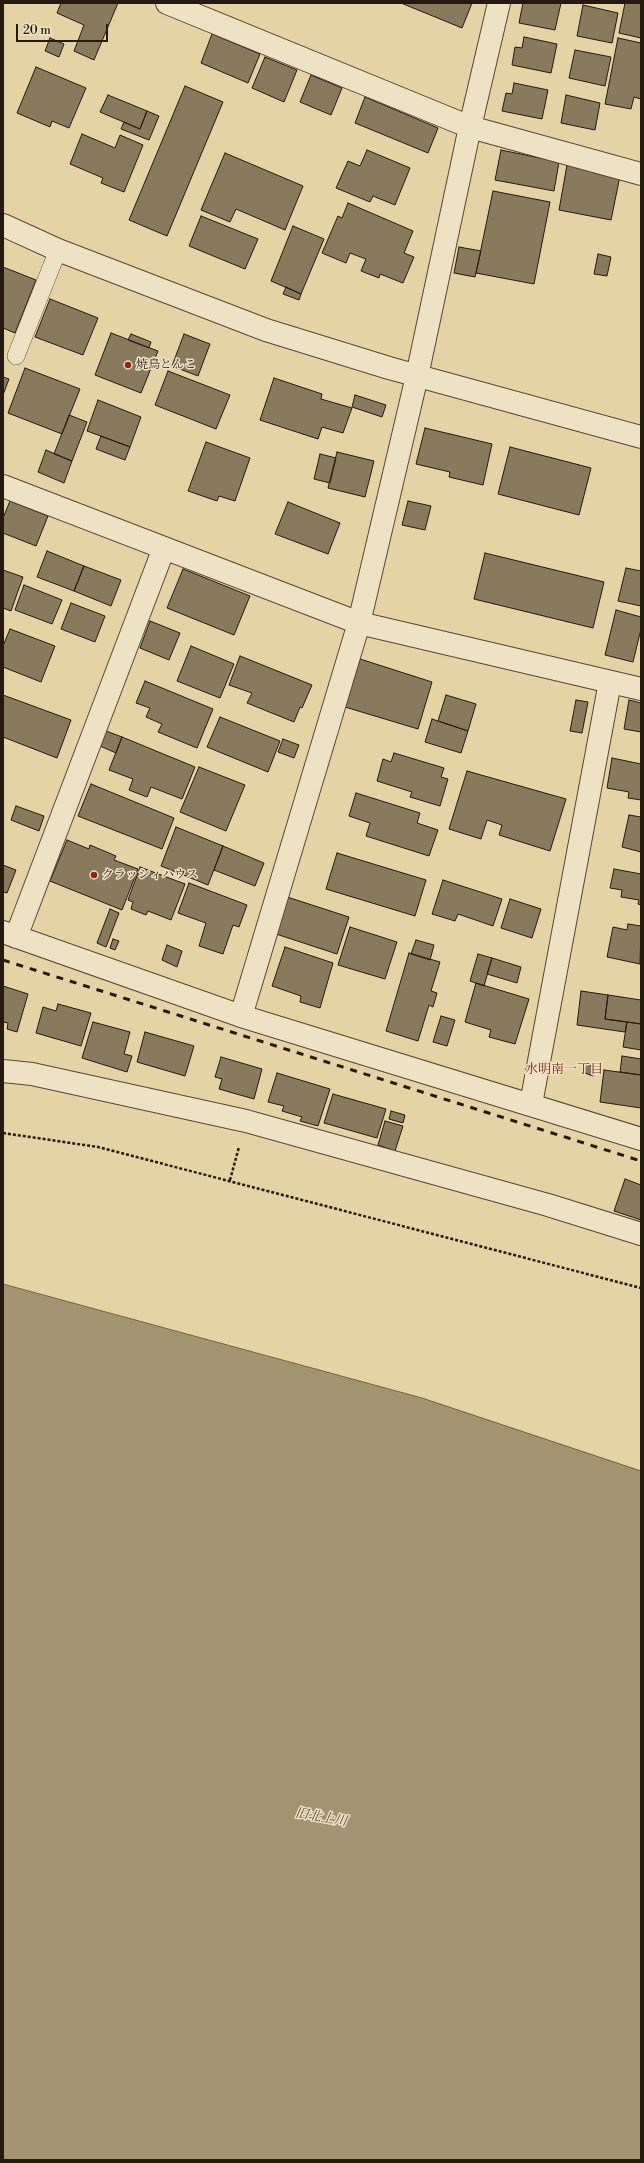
<!DOCTYPE html>
<meta charset="utf-8">
<style>
body{margin:0}
#map{position:relative;width:644px;height:2163px;overflow:hidden;background:#e4d3a4;font-family:"Libre Bodoni",serif}
canvas{display:block}
.frame{position:absolute;inset:0;border:4px solid #251a0e;pointer-events:none}
.scale{position:absolute;left:16px;top:24px;width:92px;height:18px;box-sizing:border-box;border:2px solid #251a0e;border-top:0;padding-left:5px;font-size:12px;line-height:14px;white-space:nowrap;color:#251a0e;-webkit-text-stroke:3px #ede2c4;paint-order:stroke}
</style>
<div id="map">
<canvas width="644" height="2163"></canvas>
<div class="frame"></div>
<div class="scale">20 m</div>
</div>
<script>
const g = document.querySelector('canvas').getContext('2d');
g.lineJoin = 'round';
function paint(path, color) {
  g.fillStyle = color;
  g.fill(path, 'evenodd');
}
function toPath(rows) {
  const path = new Path2D();
  for (const r of rows) {
    path.moveTo(r[0], r[1]);
    for (let i = 2; i < r.length; i += 2) path.lineTo(r[i], r[i + 1]);
  }
  return path;
}
function stroke(path, color, width, dash) {
  g.strokeStyle = color;
  g.lineWidth = width;
  g.lineCap = dash ? 'butt' : 'round';
  g.setLineDash(dash || []);
  g.stroke(path);
}
function write(font, color, halo, rows, align = 'center') {
  g.font = font + ' "Libre Bodoni","Noto Serif JP",serif';
  g.lineWidth = 3;
  g.setLineDash([]);
  g.textBaseline = 'middle';
  g.strokeStyle = halo;
  g.fillStyle = color;
  for (const [text, x, y, turn = 0] of rows) {
    g.save();
    g.translate(x, y);
    g.rotate((+turn || 0) * Math.PI / 180);
    g.textAlign = isNaN(turn) ? turn : align;
    if (halo) g.strokeText(text, 0, 0);
    g.fillText(text, 0, 0);
    g.restore();
  }
}
const water = toPath([
 [3,1284,422,1398,641,1471,641,2160,3,2160,3,1284]
]);
paint(water, '#a39471');
stroke(water, '#716349', 1);
const building = toPath([
 [61,3,118,3,94,60,74,51,84,25,57,13,61,3],
 [401,3,472,3,462,28,401,3],
 [523,3,561,3,555,30,519,23,523,3],
 [625,3,641,3,641,38,619,33,625,3],
 [583,5,618,13,612,43,577,36,583,5],
 [212,34,260,54,248,83,201,63,212,34],
 [524,37,557,44,551,73,512,65,515,47,522,48,524,37],
 [50,38,64,44,59,57,45,51,50,38],
 [618,38,641,43,641,99,634,97,631,109,605,104,618,38],
 [575,50,611,57,605,86,569,78,575,50],
 [265,57,297,70,284,102,252,88,265,57],
 [36,67,86,88,69,128,52,121,50,127,17,113,36,67],
 [311,75,342,88,331,115,300,102,311,75],
 [514,83,548,90,542,119,502,111,506,93,512,94,514,83],
 [185,86,223,102,167,236,129,220,185,86],
 [108,95,147,111,140,129,100,112,108,95],
 [566,95,600,103,595,130,561,123,566,95],
 [365,97,438,128,428,153,355,123,365,97],
 [147,111,159,116,149,140,121,129,124,122,140,129,147,111],
 [82,134,115,148,120,135,143,145,124,192,101,183,103,178,70,164,82,134],
 [367,150,410,168,395,205,373,196,370,202,336,188,348,161,360,166,367,150],
 [501,150,559,162,554,191,495,180,501,150],
 [225,153,303,186,285,230,236,209,230,222,201,210,225,153],
 [567,165,620,176,611,220,559,210,567,165],
 [493,191,550,202,534,284,476,273,493,191],
 [348,203,413,231,404,253,414,257,403,283,380,274,379,278,361,271,366,259,350,253,346,263,322,253,338,216,342,218,348,203],
 [201,216,258,239,245,269,189,246,201,216],
 [293,226,324,239,301,294,271,281,293,226],
 [459,247,481,251,475,277,454,273,459,247],
 [598,254,611,257,607,276,594,274,598,254],
 [3,267,36,280,15,333,3,328,3,267],
 [286,287,301,294,299,300,283,294,286,287],
 [50,299,98,318,83,355,35,337,50,299],
 [111,333,158,351,141,393,95,375,111,333],
 [131,334,151,342,149,348,128,340,131,334],
 [184,334,210,344,198,376,172,366,184,334],
 [25,368,80,389,62,434,8,413,25,368],
 [168,371,230,395,216,429,155,405,168,371],
 [3,377,9,379,3,395,3,377],
 [274,378,322,394,321,399,352,408,343,433,322,427,318,439,260,420,274,378],
 [355,395,386,405,382,417,352,407,355,395],
 [98,400,141,417,130,447,87,431,98,400],
 [69,415,87,422,72,461,54,454,69,415],
 [425,428,492,444,483,485,449,477,450,472,416,464,425,428],
 [101,436,130,447,125,460,96,449,101,436],
 [206,442,250,458,235,501,219,496,217,501,188,491,206,442],
 [510,447,591,468,579,515,498,494,510,447],
 [46,450,72,461,64,483,38,472,46,450],
 [337,452,374,461,365,497,328,488,337,452],
 [320,454,336,458,330,483,314,479,320,454],
 [10,501,48,516,36,546,3,533,3,518,10,501],
 [408,501,431,506,425,530,402,525,408,501],
 [288,502,340,523,328,554,275,534,288,502],
 [47,551,84,566,74,591,37,577,47,551],
 [485,553,604,582,593,628,474,599,485,553],
 [84,566,121,580,111,606,74,591,84,566],
 [626,568,641,571,641,606,618,601,626,568],
 [183,569,250,596,234,635,167,608,183,569],
 [3,570,23,577,11,611,3,608,3,570],
 [24,585,62,600,52,624,15,610,24,585],
 [71,603,105,616,95,642,61,629,71,603],
 [616,610,641,617,641,629,633,662,605,655,616,610],
 [150,621,180,633,169,660,140,648,150,621],
 [10,629,55,646,41,682,3,667,3,646,10,629],
 [191,646,234,664,220,698,177,681,191,646],
 [240,656,312,685,302,708,300,707,294,722,247,703,252,693,229,685,240,656],
 [360,659,432,682,418,729,345,707,360,659],
 [145,681,213,709,197,748,158,732,162,724,146,717,150,708,136,703,145,681],
 [3,695,71,720,57,758,3,737,3,695],
 [446,695,476,704,468,731,438,721,446,695],
 [576,700,588,702,582,733,570,731,576,700],
 [629,700,641,703,641,732,624,729,629,700],
 [220,717,280,741,268,772,207,747,220,717],
 [432,719,468,731,461,753,425,742,432,719],
 [106,731,122,737,116,753,100,746,106,731],
 [122,737,195,767,182,799,151,787,147,797,129,790,133,779,109,770,122,737],
 [283,739,299,745,294,758,278,752,283,739],
 [394,753,444,768,441,777,448,779,440,806,410,797,412,792,377,781,383,759,391,762,394,753],
 [612,758,641,764,641,800,628,798,629,792,607,788,612,758],
 [199,767,245,785,226,831,180,812,199,767],
 [467,771,566,799,550,851,499,835,502,825,487,820,481,839,449,829,467,771],
 [91,784,174,818,162,849,78,816,91,784],
 [356,793,420,813,417,823,438,830,429,856,366,836,370,823,349,816,356,793],
 [16,806,44,816,39,831,11,820,16,806],
 [629,815,641,817,641,852,622,847,629,815],
 [176,827,223,846,208,885,161,866,176,827],
 [67,840,89,849,90,845,116,856,114,860,138,869,122,910,50,881,67,840],
 [223,846,264,863,255,886,214,870,223,846],
 [337,853,426,880,415,916,326,889,337,853],
 [3,865,16,870,7,893,3,892,3,865],
 [140,867,185,884,171,920,148,911,146,915,131,909,133,902,128,900,140,867],
 [614,869,641,874,641,905,638,904,639,900,621,897,622,890,610,888,614,869],
 [443,880,502,899,493,926,458,914,455,921,432,914,443,880],
 [189,883,247,905,239,927,233,925,223,954,199,946,206,923,178,913,189,883],
 [284,896,349,917,337,954,273,933,284,896],
 [510,899,541,909,532,938,501,928,510,899],
 [110,909,119,913,106,947,97,943,110,909],
 [628,924,641,926,640,964,607,957,613,927,627,930,628,924],
 [350,927,397,942,385,979,338,965,350,927],
 [113,939,119,941,115,950,110,948,113,939],
 [416,940,434,945,430,960,411,954,416,940],
 [167,945,182,951,177,967,162,960,167,945],
 [285,947,333,963,320,1008,300,1002,301,996,272,986,285,947],
 [409,953,440,962,431,991,437,993,433,1007,429,1005,418,1041,386,1031,409,953],
 [478,954,492,958,484,986,470,981,478,954],
 [492,958,521,967,517,983,487,974,492,958],
 [476,983,529,999,515,1044,489,1037,491,1030,465,1022,476,983],
 [3,986,28,994,17,1032,7,1029,8,1023,3,1022,3,986],
 [581,991,608,995,605,1019,627,1022,625,1032,577,1025,581,991],
 [608,995,641,1000,641,1024,605,1019,608,995],
 [58,1004,91,1013,81,1046,36,1033,43,1007,56,1011,58,1004],
 [441,1016,455,1020,447,1046,433,1042,441,1016],
 [93,1022,130,1032,124,1054,132,1056,127,1072,82,1058,93,1022],
 [627,1022,641,1024,641,1050,623,1047,627,1022],
 [145,1032,194,1046,185,1076,137,1062,145,1032],
 [622,1056,641,1059,641,1075,620,1072,622,1056],
 [221,1057,262,1069,254,1099,219,1089,222,1079,215,1077,221,1057],
 [584,1064,595,1067,593,1076,582,1072,584,1064],
 [604,1070,641,1075,641,1108,600,1102,604,1070],
 [277,1073,330,1089,318,1126,300,1121,302,1117,282,1111,284,1106,268,1102,277,1073],
 [333,1094,386,1109,377,1138,324,1123,333,1094],
 [391,1111,405,1115,403,1123,389,1119,391,1111],
 [385,1121,403,1126,395,1151,378,1145,385,1121],
 [625,1179,641,1185,641,1220,614,1211,625,1179]
]);
paint(building, '#887a5c');
stroke(building, '#251a0e', 1);
const service = toPath([
 [16,356,58,250]
]);
const minor = toPath([
 [167,3,470,127,641,174],
 [3,486,359,623,641,689],
 [3,932,241,1016,641,1139],
 [16,937,164,548],
 [241,1016,359,623,417,376,470,127,499,3],
 [3,1071,32,1074,246,1121,548,1205,641,1234],
 [531,1104,610,682]
]);
const tertiary = toPath([
 [3,225,58,250,266,330,389,368,641,437]
]);
stroke(service, '#554834', 18);
stroke(minor, '#554834', 24);
stroke(tertiary, '#554834', 24);
stroke(toPath([
 [3,1133,98,1147,641,1288],
 [230,1180,239,1147]
]), '#251a0e', 2.5, [3, 2]);
stroke(service, '#ede2c4', 17);
stroke(minor, '#ede2c4', 22);
stroke(tertiary, '#ede2c4', 22);
stroke(toPath([
 [3,960,641,1161]
]), '#251a0e', 3, [7, 7]);
for (const [x, y, r, color] of [
 [128,365,4,"#8f2418"],
 [94,875,4,"#8f2418"]
]) {
  const dot = new Path2D();
  dot.arc(x, y, r, 0, 2 * Math.PI);
  g.fillStyle = color;
  g.fill(dot);
  stroke(dot, '#ede2c4', 1.5);
}
write('12px', '#251a0e', '#ede2c4', [
 ["焼鳥とんこ",136,365],
 ["クラッシィハウス",102,875]
], 'left');
write('13px', '#7a1f14', '#ede2c4', [
 ["水明南一丁目",564,1070]
]);
write('italic 13px', '#574b36', '#ede2c4', [
 ["旧北上川",321,1818,10]
]);
</script>
